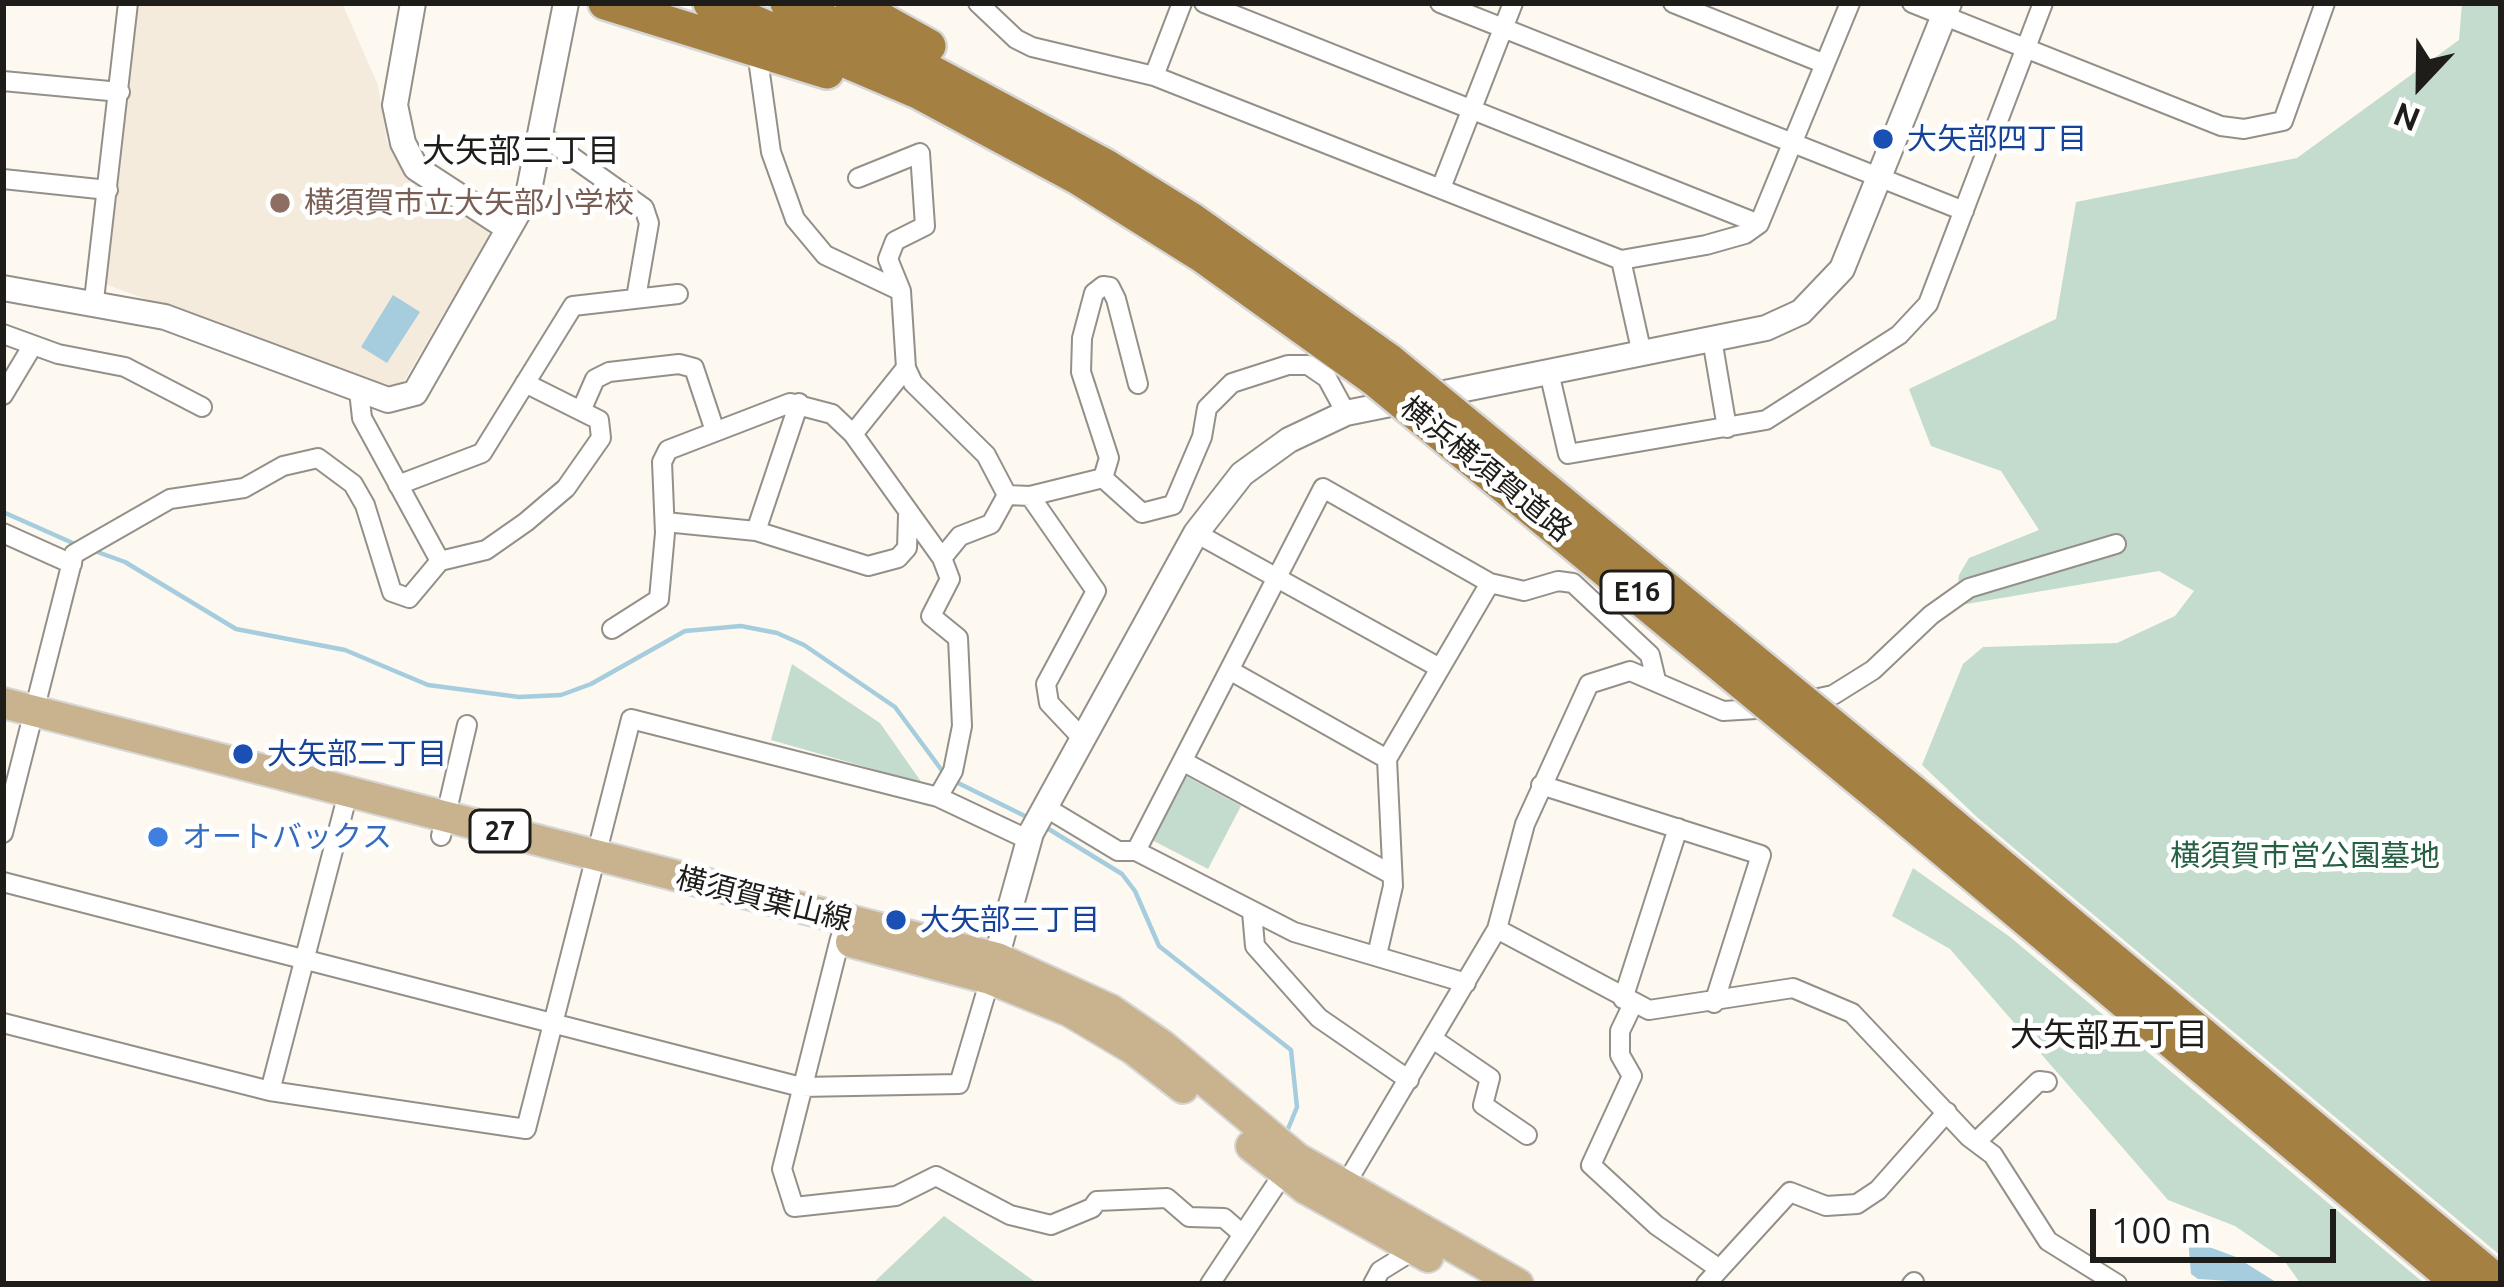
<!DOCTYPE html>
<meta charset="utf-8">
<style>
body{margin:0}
#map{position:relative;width:2504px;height:1287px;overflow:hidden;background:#fdf8f0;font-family:Ubuntu,sans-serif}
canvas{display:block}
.frame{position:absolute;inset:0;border:6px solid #1f1d1a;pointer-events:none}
.north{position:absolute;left:2360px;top:24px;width:120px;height:120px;-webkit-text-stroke:9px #fff;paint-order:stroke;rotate:202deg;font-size:33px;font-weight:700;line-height:48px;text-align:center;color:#1f1d1a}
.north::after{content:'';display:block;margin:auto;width:42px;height:54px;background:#1f1d1a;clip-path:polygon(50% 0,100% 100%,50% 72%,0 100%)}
.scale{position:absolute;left:2090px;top:1209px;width:246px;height:54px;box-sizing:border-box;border:6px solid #1f1d1a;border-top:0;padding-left:15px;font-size:36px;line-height:42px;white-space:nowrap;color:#1f1d1a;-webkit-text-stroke:9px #fff;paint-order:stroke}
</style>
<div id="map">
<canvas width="2504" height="1287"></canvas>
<div class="frame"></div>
<div class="north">N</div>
<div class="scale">100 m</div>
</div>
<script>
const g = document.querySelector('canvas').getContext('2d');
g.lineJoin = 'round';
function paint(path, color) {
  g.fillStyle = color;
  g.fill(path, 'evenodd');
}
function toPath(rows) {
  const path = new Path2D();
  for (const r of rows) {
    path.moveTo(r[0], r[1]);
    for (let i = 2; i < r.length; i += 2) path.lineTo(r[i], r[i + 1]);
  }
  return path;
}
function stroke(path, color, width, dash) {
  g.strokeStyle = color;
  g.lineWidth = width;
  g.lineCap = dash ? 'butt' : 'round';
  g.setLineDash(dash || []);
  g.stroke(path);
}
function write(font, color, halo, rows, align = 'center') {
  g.font = font + ' Ubuntu,"Noto Sans JP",sans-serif';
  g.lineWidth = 10;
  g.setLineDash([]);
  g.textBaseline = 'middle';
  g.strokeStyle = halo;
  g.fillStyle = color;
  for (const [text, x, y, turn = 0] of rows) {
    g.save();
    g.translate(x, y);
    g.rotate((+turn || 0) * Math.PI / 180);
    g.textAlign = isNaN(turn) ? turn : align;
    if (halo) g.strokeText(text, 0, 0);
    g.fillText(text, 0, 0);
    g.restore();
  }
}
paint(toPath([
 [134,3,342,3,378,85,387,142,412,179,487,226,489,236,403,383,385,388,105,284,101,278]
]), '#f5ebdd');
paint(toPath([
 [2462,3,2501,3,2501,1256,1978,818,1922,765,1963,664,1983,647,2117,643,2175,616,2194,591,2159,571,1955,606,1959,575,1969,558,2039,530,2001,471,1931,446,1909,389,2056,319,2076,202,2297,158,2459,40],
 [792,664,880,723,922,783,771,740],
 [1186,776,1241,806,1208,869,1152,840],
 [1913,868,2010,937,2425,1284,2301,1284,2283,1259,2235,1226,2168,1200,1950,949,1892,916],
 [944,1216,1038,1284,872,1284]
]), '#c3dccd');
paint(toPath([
 [393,295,420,312,387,363,361,347],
 [2188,1239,2236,1257,2279,1284,2198,1279,2191,1274]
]), '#a6cdde');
stroke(toPath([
 [3,512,75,544],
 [92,550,125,562,236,629,345,650,428,685,519,697,561,695,591,684,685,631,741,626,777,633,804,645,895,707,946,776],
 [956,782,1031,819],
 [1047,828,1122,874,1135,891,1159,946,1291,1050,1297,1107,1288,1129]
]), '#a6cdde', 4.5);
const minor = toPath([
 [978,3,1016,39,1032,47,1154,76,1621,260,1706,245,1745,234,1759,224,1850,3],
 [1204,3,1759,224],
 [1440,3,1964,211],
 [1673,3,1825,64],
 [1912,3,2221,126,2244,129,2283,121,2325,3],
 [758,59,771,152,795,219,825,255,901,291],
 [1154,76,1182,3],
 [3,81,120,92],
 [540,134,644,208,649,223,636,298],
 [858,178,920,153,925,226,895,241,888,259,901,291,906,368,913,383,986,455,1007,495],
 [3,179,108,190],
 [1441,188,1513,3],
 [1621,260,1642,354],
 [94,300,128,3],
 [3,334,58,354,125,367,202,407],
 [1712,339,1727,428],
 [1549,372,1568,454,1766,420,1899,335,1928,304,2043,3],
 [1138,384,1116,299,1110,287,1103,286,1094,293,1082,338,1081,372,1109,458,1103,478,1142,513,1173,505,1202,437,1207,408,1232,383,1288,365,1308,365,1327,378,1346,413],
 [359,391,362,418,440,561,486,550,526,522,566,488,601,438,599,420,525,383],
 [3,395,33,345],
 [581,411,595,379,609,372,679,364,694,368,715,431],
 [853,434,906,368],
 [398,485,482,453,573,306,678,294],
 [1030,496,1096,591,1046,684,1049,703,1082,738],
 [665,522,756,531,868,566,898,558,907,548,908,515],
 [756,531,799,403],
 [3,533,72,564],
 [1196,533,1440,668],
 [612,629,659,599,665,533,662,462,668,450,790,403,832,414,853,434,942,558],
 [1231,671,1387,759],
 [1800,702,1833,695,1873,670,1931,615,1969,588,2116,544],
 [1184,762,1391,874],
 [1541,785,1761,855,1714,1003],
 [938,797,953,771,962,726,958,638,931,616,950,579,942,558,960,536,991,524,1007,495,1030,496,1103,478],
 [1045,807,1118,851,1136,851,1294,932,1466,983],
 [3,833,74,554,170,499,244,488,283,466,318,458,353,484,365,505,392,592,409,598,440,561],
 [441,836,467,725],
 [1136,851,1323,488,1490,583,1524,591,1558,581,1573,583,1650,655,1656,680],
 [3,882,801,1087,959,1084,990,979],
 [1252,912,1255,946,1319,1018,1409,1080],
 [1497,929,1649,1010,1793,988,1852,1013,1969,1137,1993,1155,2048,1241,2117,1284],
 [840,939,782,1169,794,1207,896,1196,936,1176,1010,1215,1051,1225,1092,1208,1097,1201,1167,1198,1189,1217,1224,1218,1240,1232],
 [1377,955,1393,886,1387,759,1490,583],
 [1623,999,1678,828],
 [1633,1004,1620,1031,1620,1055,1632,1076,1591,1165,1656,1225,1718,1268],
 [3,1023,270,1091,526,1129,631,719,938,797,1029,840],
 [1433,1039,1490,1078,1483,1105,1527,1135],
 [270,1091,348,793],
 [1976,1142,2039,1081,2047,1082],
 [1341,1192,1497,929,1525,824,1589,684,1630,671,1723,711,1773,708],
 [1210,1284,1283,1174],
 [1373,1284,1380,1271,1414,1250],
 [1706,1284,1790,1192,1826,1206,1857,1204,1878,1190,1947,1112],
 [1912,1284,1914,1282]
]);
const tertiary = toPath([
 [413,3,395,105,403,143,416,168,508,228],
 [3,288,165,317,388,400,415,393,528,195,566,3],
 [992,973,1031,833,1196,533,1242,474,1289,440,1346,413,1766,328,1801,312,1842,269,1949,3]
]);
const primary = toPath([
 [3,703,997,958,1111,1010,1162,1045,1297,1158,1518,1284],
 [851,942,990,979,1069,1011,1133,1049,1183,1088],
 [1251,1146,1306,1189,1428,1257]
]);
const motorway = toPath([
 [605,3,827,72],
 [710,3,918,92,1078,178,1204,257,1374,379],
 [787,3,893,51,1106,166,1191,219,1390,361],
 [852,3,929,46],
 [1912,791,2500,1284],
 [1896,810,2460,1284]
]);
stroke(minor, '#949089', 22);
stroke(tertiary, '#949089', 28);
stroke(primary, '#d7d6d6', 34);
stroke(motorway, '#d7d6d6', 38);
stroke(minor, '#fff', 18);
stroke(tertiary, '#fff', 24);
stroke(primary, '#c8b38e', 30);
stroke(motorway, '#a48042', 33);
const motorwayBridge = toPath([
 [1390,361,1912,791],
 [1374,379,1896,810]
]);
stroke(motorwayBridge, '#d7d6d6', 38, []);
stroke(motorwayBridge, '#a48042', 33);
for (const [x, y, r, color] of [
 [1883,139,12,"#1a4fb4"],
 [280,203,12,"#8d6e63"],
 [243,754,12,"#1a4fb4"],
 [158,837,12,"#3f7fe0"],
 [896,920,12,"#1a4fb4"]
]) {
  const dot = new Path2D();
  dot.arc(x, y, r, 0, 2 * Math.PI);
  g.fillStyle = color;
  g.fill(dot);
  stroke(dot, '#fff', 4.5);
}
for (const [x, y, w] of [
 [1637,592,72],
 [500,831,60]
]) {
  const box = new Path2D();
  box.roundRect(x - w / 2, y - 21, w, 42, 9);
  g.fillStyle = '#fff';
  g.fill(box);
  stroke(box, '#1f1d1a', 3);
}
write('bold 27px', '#1f1d1a', null, [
 ["E16",1637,592],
 ["27",500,831]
]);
write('30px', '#164399', '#fff', [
 ["大矢部四丁目",1907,139],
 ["大矢部二丁目",267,754],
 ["大矢部三丁目",920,920]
], 'left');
write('30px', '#785e54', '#fff', [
 ["横須賀市立大矢部小学校",304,203]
], 'left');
write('30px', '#1f1d1a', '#fff', [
 ["横浜横須賀道路",1486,469,39],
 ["横須賀葉山線",764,899,14]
]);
write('30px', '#366cbe', '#fff', [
 ["オートバックス",182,837]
], 'left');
write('30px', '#256043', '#fff', [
 ["横須賀市営公園墓地",2305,856]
]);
write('33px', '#1f1d1a', '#fff', [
 ["大矢部三丁目",521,151],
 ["大矢部五丁目",2109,1035]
]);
</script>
